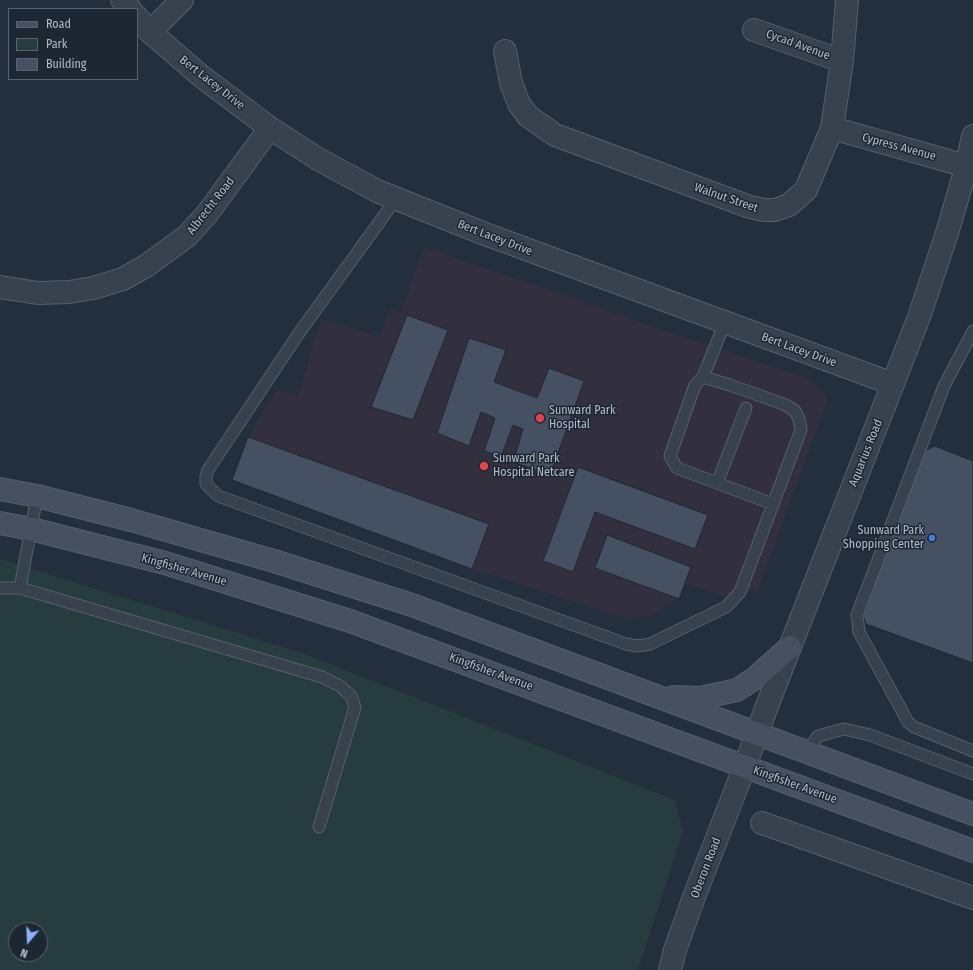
<!DOCTYPE html>
<style>
body{margin:0}
#map{position:relative;width:973px;height:970px;overflow:hidden;background:#242f3e;font-family:"Fira Sans Condensed",sans-serif}
canvas{display:block}
.legend{position:absolute;left:8px;top:8px;width:130px;height:72px;box-sizing:border-box;background:#1d2633;border:1px solid #59626f;margin:0;padding:5px 7px;list-style:none;font-size:12px;color:#b4bcc9}
.legend li{display:flex;align-items:center;gap:8px;height:20px}
.legend b{width:20px;border:1px solid #59626f}
.north{position:absolute;left:8px;top:922px;width:40px;height:40px;box-sizing:border-box;background:#1d2633;border:1px solid #59626f;border-radius:50%;rotate:199deg;font-size:11px;font-weight:700;line-height:16px;text-align:center;color:#b4bcc9}
.north::after{content:'';display:block;margin:auto;width:14px;height:18px;background:#8ab4f8;clip-path:polygon(50% 0,100% 100%,50% 72%,0 100%)}
</style>
<div id="map">
<canvas width="973" height="970"></canvas>
<ul class="legend">
<li><b style="height:5px;background:#465061"></b>Road</li>
<li><b style="height:11px;background:#263c3f"></b>Park</li>
<li><b style="height:11px;background:#455162"></b>Building</li>
</ul>
<div class="north">N</div>
</div>
<script>
const g = document.querySelector('canvas').getContext('2d');
g.lineJoin = 'round';
function paint(path, color) {
  g.fillStyle = color;
  g.fill(path, 'evenodd');
}
function toPath(rows) {
  const path = new Path2D();
  for (const r of rows) {
    path.moveTo(r[0], r[1]);
    for (let i = 2; i < r.length; i += 2) path.lineTo(r[i], r[i + 1]);
  }
  return path;
}
function stroke(path, color, width, dash) {
  g.strokeStyle = color;
  g.lineWidth = width;
  g.lineCap = dash ? 'butt' : 'round';
  g.setLineDash(dash || []);
  g.stroke(path);
}
function write(font, color, halo, rows, align = 'center') {
  g.font = font + ' "Fira Sans Condensed",sans-serif';
  g.lineWidth = 3;
  g.setLineDash([]);
  g.textBaseline = 'middle';
  g.strokeStyle = halo;
  g.fillStyle = color;
  for (const [text, x, y, turn = 0] of rows) {
    g.save();
    g.translate(x, y);
    g.rotate((+turn || 0) * Math.PI / 180);
    g.textAlign = isNaN(turn) ? turn : align;
    if (halo) g.strokeText(text, 0, 0);
    g.fillText(text, 0, 0);
    g.restore();
  }
}
paint(toPath([
 [424,247,677,335,807,378,828,399,758,589,726,597,685,583,680,597,654,614,630,619,472,569,232,480,248,437,277,390,298,396,321,319,379,337,390,309,401,312]
]), '#32303f');
paint(toPath([
 [0,559,302,653,675,800,683,831,638,970,0,970],
 [16,930,40,930,40,954,16,954]
]), '#263c3f');
const building = toPath([
 [407,315,448,330,413,420,371,407,407,315],
 [469,338,506,350,494,382,537,398,549,368,584,381,550,475,513,462,523,429,513,425,501,457,484,451,495,418,481,412,469,446,437,433,469,338],
 [248,437,489,524,472,569,232,480,248,437],
 [935,446,973,461,973,663,866,624,863,615,924,451,935,446],
 [578,467,708,515,695,549,595,512,573,572,543,561,578,467],
 [607,535,691,567,679,599,595,568,607,535]
]);
paint(building, '#455162');
stroke(building, '#1f2835', 1);
const lane = toPath([
 [396,199,299,333,208,470,206,476,206,484,218,496,626,644,638,646,650,644,726,607,740,592,801,430,799,419,795,411,786,405,730,385,703,377],
 [725,322,703,377,695,385,670,456,677,468,773,504],
 [973,331,944,386,857,615,859,632,908,722,914,727,973,751],
 [717,483,746,408],
 [0,588,20,588,322,677,340,686,351,696,355,707,319,827],
 [20,588,37,496],
 [807,752,818,736,844,729,870,735,973,774]
]);
const street = toPath([
 [122,0,130,9],
 [137,17,150,32,201,76,270,128,318,159,377,191,485,234,893,384],
 [754,30,842,61],
 [150,32,182,0],
 [505,51,511,83,519,104,528,116,555,135,750,207,764,210,775,210,789,205,806,190,832,128,842,61,847,0],
 [832,128,973,168],
 [0,287,38,293,69,292,93,288,123,279,146,266,187,236,207,214,270,128],
 [762,823,973,898],
 [670,970,675,950,694,897,745,766,767,706,919,317,947,233,967,165,973,136]
]);
const secondary = toPath([
 [0,489,37,496,131,520,274,561,412,605,973,814],
 [0,523,31,529,165,563,350,621,973,851],
 [674,697,700,698,737,690,754,679,790,647]
]);
stroke(lane, '#565f6c', 13);
stroke(street, '#565f6c', 24);
stroke(secondary, '#565f6c', 24);
stroke(lane, '#38414e', 11);
stroke(street, '#38414e', 22);
stroke(secondary, '#465061', 22);
for (const [x, y, r, color] of [
 [540,418,5,"#e0444e"],
 [484,466,5,"#e0444e"],
 [932,538,4,"#3f7fe0"]
]) {
  const dot = new Path2D();
  dot.arc(x, y, r, 0, 2 * Math.PI);
  g.fillStyle = color;
  g.fill(dot);
  stroke(dot, '#1d2633', 1.5);
}
write('12px', '#b4bcc9', '#1d2633', [
 ["Cycad Avenue",798,45,20],
 ["Bert Lacey Drive",212,83,38],
 ["Cypress Avenue",899,147,15],
 ["Walnut Street",726,198,19],
 ["Albrecht Road",211,206,-52],
 ["Bert Lacey Drive",495,238,21],
 ["Bert Lacey Drive",799,350,20],
 ["Aquarius Road",866,453,-68],
 ["Kingfisher Avenue",184,570,16],
 ["Kingfisher Avenue",491,672,20],
 ["Kingfisher Avenue",795,785,20],
 ["Oberon Road",706,868,-69]
]);
write('12px', '#b4bcc9', '#1d2633', [
 ["Sunward Park",549,411],
 ["Hospital",549,425],
 ["Sunward Park",493,459],
 ["Hospital Netcare",493,473],
 ["Sunward Park",924,531,"right"],
 ["Shopping Center",924,545,"right"]
], 'left');
</script>
